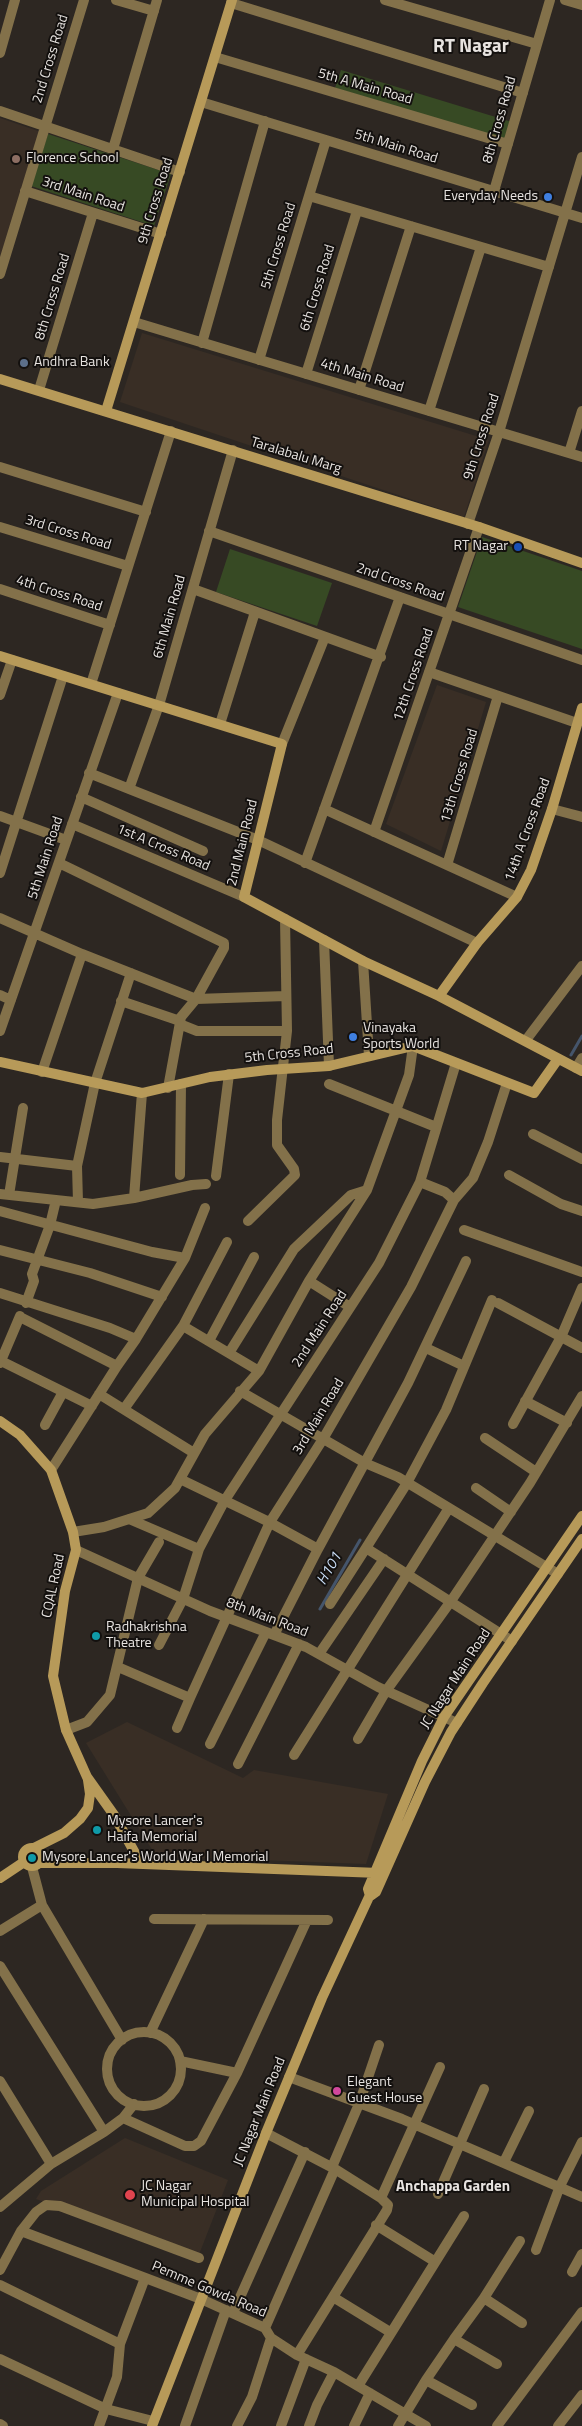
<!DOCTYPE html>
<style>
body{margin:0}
canvas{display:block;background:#2d2722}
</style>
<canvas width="582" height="2426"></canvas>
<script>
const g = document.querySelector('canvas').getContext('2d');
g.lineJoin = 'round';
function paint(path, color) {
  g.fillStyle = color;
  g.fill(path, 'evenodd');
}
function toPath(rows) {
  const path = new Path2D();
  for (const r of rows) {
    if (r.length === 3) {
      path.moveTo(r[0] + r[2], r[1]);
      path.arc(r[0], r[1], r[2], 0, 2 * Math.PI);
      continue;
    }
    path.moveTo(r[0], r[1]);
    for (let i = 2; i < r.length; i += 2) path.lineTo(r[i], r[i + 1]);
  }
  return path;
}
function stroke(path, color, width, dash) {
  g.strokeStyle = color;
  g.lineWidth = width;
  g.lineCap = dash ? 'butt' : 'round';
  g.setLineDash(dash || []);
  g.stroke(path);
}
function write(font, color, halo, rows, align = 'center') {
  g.font = font + ' "Titillium Web",sans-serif';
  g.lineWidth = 4;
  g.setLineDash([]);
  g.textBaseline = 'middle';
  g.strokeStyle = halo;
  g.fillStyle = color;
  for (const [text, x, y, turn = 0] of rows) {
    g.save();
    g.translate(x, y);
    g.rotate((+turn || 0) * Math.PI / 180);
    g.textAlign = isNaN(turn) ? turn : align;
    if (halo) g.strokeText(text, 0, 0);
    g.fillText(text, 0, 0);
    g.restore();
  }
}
paint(toPath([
 [0,118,41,132,0,259],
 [142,333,489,440,464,517,120,402],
 [437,685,486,702,441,851,386,824],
 [127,1722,243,1778,254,1770,388,1794,366,1864,156,1856,86,1743],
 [125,2138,228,2180,198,2257,36,2199,41,2191]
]), '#392e25');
paint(toPath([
 [341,70,512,122,506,140,335,88],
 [48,134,171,174,154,226,31,186],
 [482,537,582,571,582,649,458,607],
 [230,549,332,583,317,626,216,592]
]), '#374a24');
stroke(toPath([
 [571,1055,582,1036],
 [320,1609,360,1540]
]), '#45556b', 3);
stroke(toPath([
 [116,0,154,11],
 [385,0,537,44],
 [565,0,582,5],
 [231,3,523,93],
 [0,53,15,0],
 [215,57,508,144],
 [201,102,582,218],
 [0,111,180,172],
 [113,149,157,0],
 [25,191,161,234],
 [494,191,550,0],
 [309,196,549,267],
 [0,274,84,0],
 [134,322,582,457],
 [202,343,265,121],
 [259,360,326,140],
 [306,374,357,211],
 [39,390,93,213],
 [359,390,411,226],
 [429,411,481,247],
 [569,453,582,411],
 [0,467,146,512],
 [468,524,499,432,582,157],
 [0,527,128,566],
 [209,531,582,660],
 [0,589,110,625],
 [193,589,381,657],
 [429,672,577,723],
 [91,684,171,431],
 [0,695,12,660],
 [220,724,255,612],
 [282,744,325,637],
 [89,773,258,840,477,943],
 [129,789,159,705,233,450],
 [81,797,203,851],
 [324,809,517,897],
 [552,809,582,817],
 [0,816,66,840],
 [72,824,244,897],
 [374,832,479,527],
 [59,863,224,943,224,948,196,999,181,1017,168,1088],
 [305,863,400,597],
 [447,865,498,696],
 [0,873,63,676],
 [0,918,82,954,196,999,286,996],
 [324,940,329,1066],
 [363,961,369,1056],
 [0,995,11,1000],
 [121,1001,180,1021,182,1025,197,1031,287,1031,285,919],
 [0,1031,118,693],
 [526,1040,582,966],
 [576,1068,582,1058],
 [42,1072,82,954],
 [329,1084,436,1127],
 [533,1134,582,1159],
 [0,1157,77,1166],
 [180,1175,181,1084],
 [509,1175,561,1204,582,1211],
 [216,1176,229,1074],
 [420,1182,445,1192,454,1200],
 [0,1194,93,1204,134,1198,192,1185,206,1184],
 [9,1195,23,1108],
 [134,1198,142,1093],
 [78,1202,77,1166,95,1083,131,973],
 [0,1211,152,1252,185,1258],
 [248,1221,295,1175,294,1169,277,1145,277,1120,287,1031],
 [464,1230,582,1272],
 [0,1250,90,1273,162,1297],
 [309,1281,350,1307],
 [0,1293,110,1328,136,1339],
 [492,1300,446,1410,407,1483,366,1548,512,1641],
 [26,1303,34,1281,32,1274,50,1225,56,1200],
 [498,1303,582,1348],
 [20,1317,117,1366],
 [183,1326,227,1242],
 [209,1341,254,1257],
 [426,1348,464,1366],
 [229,1353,294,1249,351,1195,367,1190],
 [1,1361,92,1406],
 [0,1363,20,1316],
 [240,1391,365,1463,398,1477,558,1574],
 [99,1394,194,1453],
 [525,1401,567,1423],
 [124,1409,183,1326,259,1371],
 [513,1424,561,1337,582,1288],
 [45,1425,63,1392],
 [485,1438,536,1472],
 [51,1470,117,1366,136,1339,185,1258,205,1208],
 [180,1479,265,1520,318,1549,274,1635],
 [476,1488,511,1512],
 [129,1519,199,1549],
 [73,1532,104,1527,148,1513,175,1488,205,1434,259,1371,309,1281,367,1190,409,1075,413,1046],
 [318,1549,408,1383,466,1261],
 [76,1550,210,1611,306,1647,378,1687,457,1723],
 [330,1604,366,1548],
 [159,1645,183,1599,199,1549,225,1500,379,1263,420,1182,456,1063],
 [319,1654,384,1559],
 [118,1667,190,1698,270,1522,323,1439,411,1287,454,1200,473,1178,488,1142,507,1083],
 [177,1728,190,1698],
 [66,1730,87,1722,110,1695,138,1578,159,1542],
 [358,1739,386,1691,451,1601,530,1483,582,1396],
 [210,1744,266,1632],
 [294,1755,449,1508],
 [238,1764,299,1644],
 [32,1867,42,1905,122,2040],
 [154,1919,328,1920],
 [0,1931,42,1905],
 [0,1966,104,2132,51,2164,0,2207],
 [144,2069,37],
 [150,2033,204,1919],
 [180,2061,237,2073],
 [289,2077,402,2119,582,2197],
 [0,2081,51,2164],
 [123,2118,185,2146,194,2146,201,2141,237,2073,307,1920],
 [104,2132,123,2118,134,2104],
 [266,2133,335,2169,381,2198,388,2205,387,2210,297,2355],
 [504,2162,529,2111],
 [332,2167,359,2104,379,2045],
 [438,2194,484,2089],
 [381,2198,440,2067],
 [376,2225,434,2261],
 [21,2231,201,2299,265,2328,271,2338,297,2355,334,2372,426,2426],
 [536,2250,560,2186,582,2142],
 [0,2270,21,2231,36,2212,46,2205,60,2206,199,2258],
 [572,2272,582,2254],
 [0,2285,120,2344,117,2377,99,2426],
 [333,2297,390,2332],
 [484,2298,520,2241],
 [233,2313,305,2152],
 [265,2328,335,2169],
 [454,2339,484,2298,522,2323],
 [120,2344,145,2278],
 [0,2359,106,2409,153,2421],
 [426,2380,454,2339,497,2364],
 [358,2386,464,2216],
 [0,2424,3,2426],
 [185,2426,226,2310],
 [237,2426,252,2397,271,2338],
 [281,2426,306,2359],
 [309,2426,317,2405,334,2372],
 [354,2426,370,2393],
 [398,2426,426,2380,472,2405],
 [497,2426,582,2312],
 [558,2426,582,2395]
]), '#83714a', 10);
stroke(toPath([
 [0,379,479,527,582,563],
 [106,411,232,0],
 [0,656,282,744,244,897,363,961,439,996,582,1071],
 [439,996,477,943,517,897,531,870,552,809,582,708],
 [0,1062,142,1093,210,1077,267,1070,329,1066,413,1046,534,1093,558,1059],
 [0,1421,20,1435,51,1470,73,1532,76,1550,65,1591,53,1676,66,1730,87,1777,114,1815,141,1864],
 [32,1857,9],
 [34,1848,64,1833,80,1819,88,1808,90,1794,88,1780],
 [40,1863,117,1863,379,1873],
 [0,1878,24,1862],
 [370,1896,368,1889,422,1761,444,1717,582,1516],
 [152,2426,266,2133,322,1998,369,1897,376,1892,425,1782,451,1732,483,1683,582,1539]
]), '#b79a59', 10);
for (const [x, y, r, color] of [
 [16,159,5,"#8d6e63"],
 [548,197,5,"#3f7fe0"],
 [24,363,5,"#5c6f8a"],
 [518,547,5,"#1a4fb4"],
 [353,1037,5,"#3f7fe0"],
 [96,1636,5,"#0f9aa8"],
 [97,1830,5,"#0f9aa8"],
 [32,1858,5,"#0f9aa8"],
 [337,2091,5,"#d1479c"],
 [130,2195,6,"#e0444e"]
]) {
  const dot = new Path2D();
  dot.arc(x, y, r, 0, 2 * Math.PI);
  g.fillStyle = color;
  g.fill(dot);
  stroke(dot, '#13100e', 2);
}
write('14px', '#e7e3e0', '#13100e', [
 ["2nd Cross Road",51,59,-73],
 ["5th A Main Road",365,87,16],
 ["8th Cross Road",500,120,-74],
 ["5th Main Road",396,147,17],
 ["3rd Main Road",83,195,18],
 ["9th Cross Road",156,201,-73],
 ["5th Cross Road",279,246,-73],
 ["6th Cross Road",318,288,-73],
 ["8th Cross Road",53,297,-73],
 ["4th Main Road",362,376,17],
 ["9th Cross Road",482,437,-72],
 ["Taralabalu Marg",296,456,17],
 ["3rd Cross Road",68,533,17],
 ["2nd Cross Road",400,583,19],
 ["4th Cross Road",59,594,18],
 ["6th Main Road",170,617,-74],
 ["12th Cross Road",414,675,-71],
 ["13th Cross Road",460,776,-73],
 ["14th A Cross Road",528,830,-70],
 ["2nd Main Road",243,843,-76],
 ["1st A Cross Road",163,848,23],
 ["5th Main Road",46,858,-72],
 ["5th Cross Road",289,1054,-6],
 ["2nd Main Road",320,1329,-57],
 ["3rd Main Road",319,1417,-59],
 ["CQAL Road",54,1586,-78],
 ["8th Main Road",267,1618,21],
 ["JC Nagar Main Road",456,1679,-57],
 ["JC Nagar Main Road",260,2112,-68],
 ["Pemme Gowda Road",209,2290,23]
]);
write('14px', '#e7e3e0', '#13100e', [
 ["Florence School",26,159],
 ["Everyday Needs",538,197,"right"],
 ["Andhra Bank",34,363],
 ["RT Nagar",508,547,"right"],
 ["Vinayaka",363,1029],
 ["Sports World",363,1045],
 ["Radhakrishna",106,1628],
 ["Theatre",106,1644],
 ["Mysore Lancer's",107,1822],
 ["Haifa Memorial",107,1838],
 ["Mysore Lancer's World War I Memorial",42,1858],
 ["Elegant",347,2083],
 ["Guest House",347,2099],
 ["JC Nagar",141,2187],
 ["Municipal Hospital",141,2203]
], 'left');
write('italic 15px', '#c9ddf6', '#13100e', [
 ["H101",330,1569,-60]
]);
write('bold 15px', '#e7e3e0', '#13100e', [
 ["Anchappa Garden",453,2187]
]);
write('bold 19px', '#e7e3e0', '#13100e', [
 ["RT Nagar",471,47]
]);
</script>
